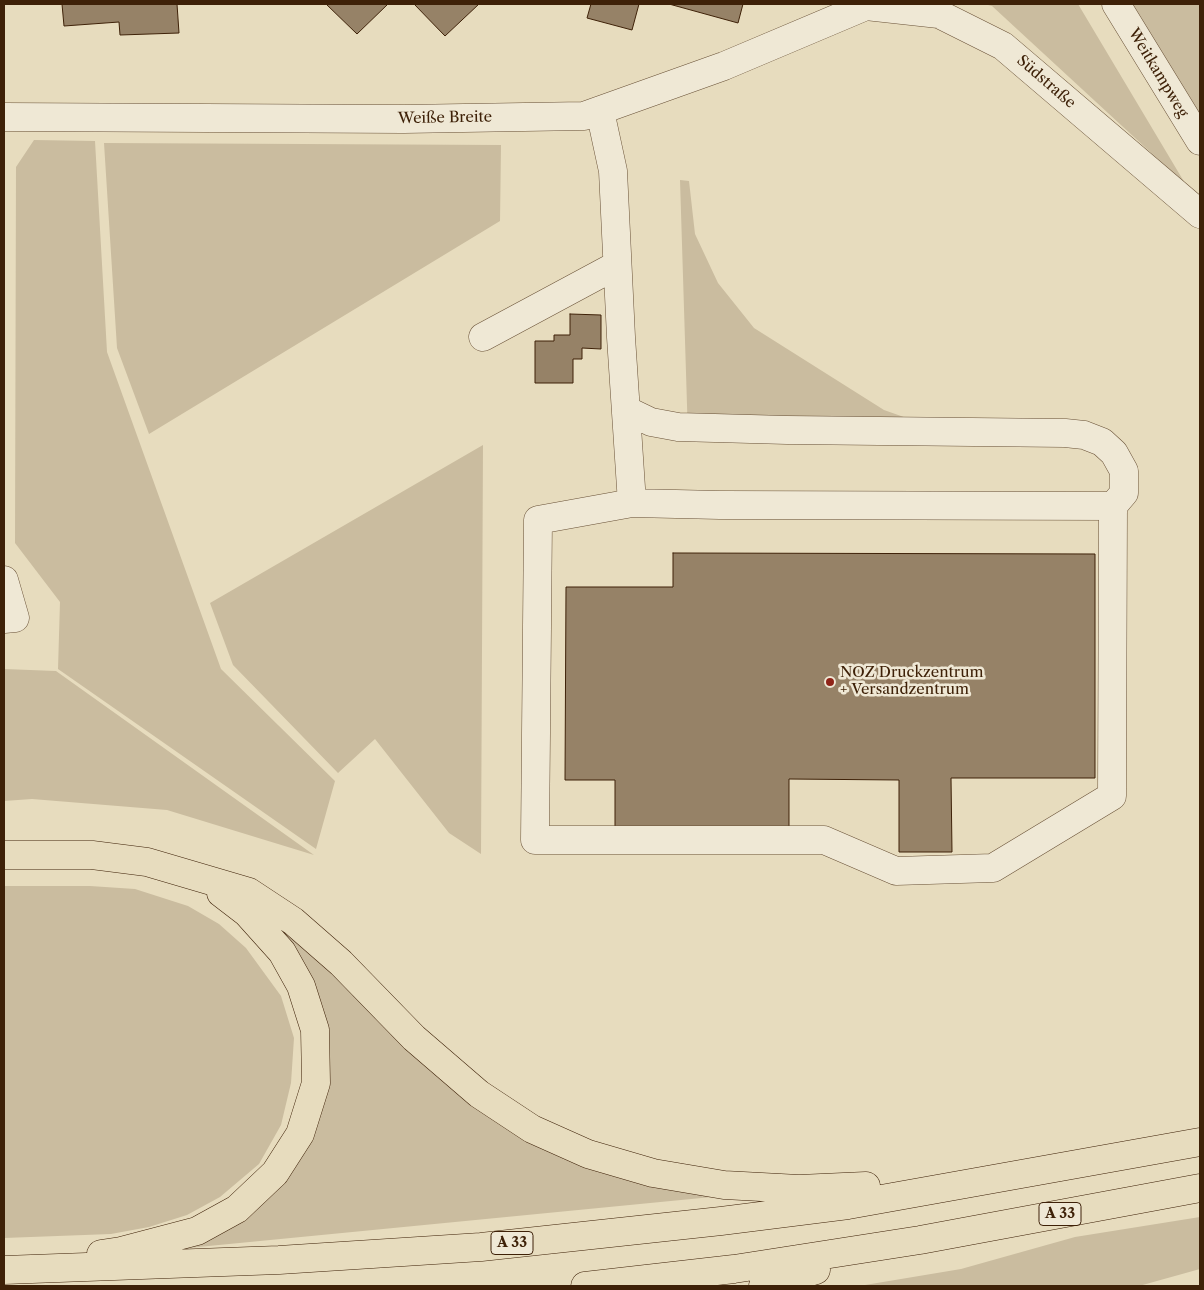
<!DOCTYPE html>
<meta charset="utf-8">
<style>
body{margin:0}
#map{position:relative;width:1204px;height:1290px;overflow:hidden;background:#e7dcbe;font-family:"Libre Caslon Text",serif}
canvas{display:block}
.frame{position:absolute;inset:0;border:5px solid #3e2108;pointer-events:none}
</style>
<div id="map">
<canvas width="1204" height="1290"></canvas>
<div class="frame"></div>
</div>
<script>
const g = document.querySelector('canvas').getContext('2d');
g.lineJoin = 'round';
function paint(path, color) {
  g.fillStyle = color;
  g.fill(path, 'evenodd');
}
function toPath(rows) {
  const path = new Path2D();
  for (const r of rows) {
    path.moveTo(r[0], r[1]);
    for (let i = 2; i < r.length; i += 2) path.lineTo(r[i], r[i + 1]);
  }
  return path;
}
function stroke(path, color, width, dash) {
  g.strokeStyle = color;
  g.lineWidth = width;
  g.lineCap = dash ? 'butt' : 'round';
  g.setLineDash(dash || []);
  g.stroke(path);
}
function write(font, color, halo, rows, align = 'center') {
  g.font = font + ' "Libre Caslon Text",serif';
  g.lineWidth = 5;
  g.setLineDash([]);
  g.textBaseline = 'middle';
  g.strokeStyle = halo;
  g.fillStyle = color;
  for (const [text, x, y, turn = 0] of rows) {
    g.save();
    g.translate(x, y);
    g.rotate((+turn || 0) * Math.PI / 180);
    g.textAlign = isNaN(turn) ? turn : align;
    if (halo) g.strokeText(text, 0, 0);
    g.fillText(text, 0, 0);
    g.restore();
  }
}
paint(toPath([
 [984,4,1078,4,1186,185,992,6],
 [1126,4,1200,4,1200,129],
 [34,140,95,141,107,352,221,669,335,781,316,849,58,669,60,602,15,543,16,167],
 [104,143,501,145,500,221,149,434,117,348],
 [680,180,689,181,695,234,718,283,754,328,884,410,966,439,688,437],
 [483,445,481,854,449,833,375,739,338,773,233,665,210,603],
 [4,669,56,671,314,855,167,810,32,799,4,801],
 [4,886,90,886,135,889,188,906,219,924,246,948,281,996,294,1038,291,1083,281,1125,259,1164,220,1197,187,1215,149,1227,111,1234,4,1238],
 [254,906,287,930,472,1103,722,1196,188,1248,242,1217,327,1085],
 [1200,1217,1200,1269,1139,1286,859,1286,961,1269,1075,1237]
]), '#cabc9f');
const building = toPath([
 [62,4,177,4,179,33,120,35,119,22,64,26,62,4],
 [326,4,388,4,357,34,326,4],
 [414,4,479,4,445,36,414,4],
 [591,4,639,4,632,30,587,18,591,4],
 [669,4,743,4,738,23,669,4],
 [570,314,601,315,601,349,582,348,582,359,573,359,573,383,535,383,535,341,554,341,554,335,570,335,570,314],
 [673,553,1095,554,1095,778,951,778,952,852,899,852,899,780,789,779,789,828,615,828,615,780,565,780,566,587,673,587,673,553]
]);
paint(building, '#968267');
stroke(building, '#3e2108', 1);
const minor = toPath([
 [1116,4,1200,141],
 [600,111,613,171,621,337,632,503],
 [4,117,404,119,584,116,724,66,866,6,939,14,1003,46,1200,214],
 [483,337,617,265],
 [626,410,651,422,678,427,787,430,1065,433,1084,435,1102,442,1114,453,1124,471,1124,493,1113,506],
 [632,503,720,505,1113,506,1112,796,993,868,896,871,824,840,535,840,538,520,632,503],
 [4,580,15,618,4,619]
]);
const highway = toPath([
 [4,855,92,855,147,862,249,892,293,921,341,963,414,1038,479,1094,532,1129,588,1154,653,1173,724,1185,799,1189,866,1186],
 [101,1254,121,1251,197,1231,237,1209,275,1173,300,1134,316,1083,315,1030,301,986,282,952,247,913,221,893],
 [4,1270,279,1260,481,1247,721,1221,848,1205,1200,1142],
 [585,1286,734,1269,920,1240,1200,1188],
 [763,1286,816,1270]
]);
stroke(minor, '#685036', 29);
stroke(highway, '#3e2108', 29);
stroke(minor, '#efe8d5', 28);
stroke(highway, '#e7dcbe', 28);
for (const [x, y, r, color] of [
 [830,682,5,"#8f2418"]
]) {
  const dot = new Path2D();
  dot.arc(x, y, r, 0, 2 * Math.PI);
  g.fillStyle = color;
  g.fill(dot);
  stroke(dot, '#efe8d5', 2);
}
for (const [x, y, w] of [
 [1060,1214,42],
 [512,1243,42]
]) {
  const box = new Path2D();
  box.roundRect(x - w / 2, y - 11.5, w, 23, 4);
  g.fillStyle = '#efe8d5';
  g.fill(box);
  stroke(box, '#3e2108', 1);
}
write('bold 14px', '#3e2108', null, [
 ["A 33",1060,1214],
 ["A 33",512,1243]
]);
write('15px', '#3e2108', '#efe8d5', [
 ["Weitkampweg",1158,73,59],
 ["Südstraße",1046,82,41],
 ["Weiße Breite",445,118,-1]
]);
write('15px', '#3e2108', '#efe8d5', [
 ["NOZ Druckzentrum",840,673],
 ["+ Versandzentrum",840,690]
], 'left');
</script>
